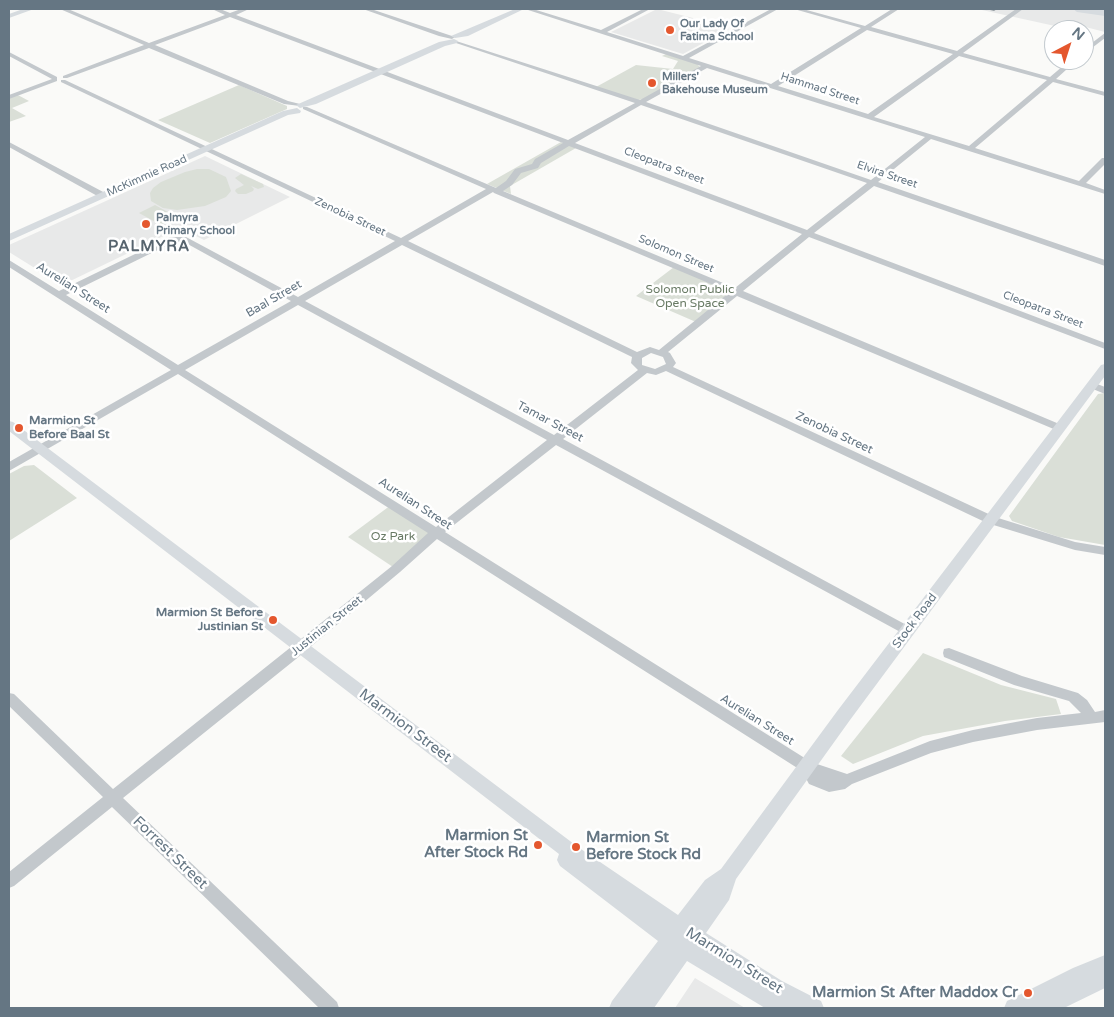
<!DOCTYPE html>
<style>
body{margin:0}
#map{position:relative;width:1114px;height:1017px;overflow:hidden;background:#fafaf8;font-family:"Varela Round",sans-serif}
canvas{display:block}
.frame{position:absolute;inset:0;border:10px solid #657683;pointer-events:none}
.north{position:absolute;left:1044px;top:20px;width:50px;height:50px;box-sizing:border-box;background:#fff;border:1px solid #c1c8cd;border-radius:50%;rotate:40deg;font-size:14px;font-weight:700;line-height:20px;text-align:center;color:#657683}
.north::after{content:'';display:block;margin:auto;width:18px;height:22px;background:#e4572e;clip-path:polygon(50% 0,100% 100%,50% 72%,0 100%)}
</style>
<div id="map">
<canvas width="1114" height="1017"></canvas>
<div class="frame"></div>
<div class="north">N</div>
</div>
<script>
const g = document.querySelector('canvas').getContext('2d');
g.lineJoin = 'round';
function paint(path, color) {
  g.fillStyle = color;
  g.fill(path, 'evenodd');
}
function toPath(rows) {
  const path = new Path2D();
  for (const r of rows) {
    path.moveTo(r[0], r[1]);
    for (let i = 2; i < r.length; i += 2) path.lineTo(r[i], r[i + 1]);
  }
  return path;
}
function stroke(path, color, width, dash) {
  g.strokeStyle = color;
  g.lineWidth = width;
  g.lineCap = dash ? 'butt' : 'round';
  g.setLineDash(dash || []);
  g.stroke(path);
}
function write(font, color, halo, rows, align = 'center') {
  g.font = font + ' "Varela Round",sans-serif';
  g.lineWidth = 5;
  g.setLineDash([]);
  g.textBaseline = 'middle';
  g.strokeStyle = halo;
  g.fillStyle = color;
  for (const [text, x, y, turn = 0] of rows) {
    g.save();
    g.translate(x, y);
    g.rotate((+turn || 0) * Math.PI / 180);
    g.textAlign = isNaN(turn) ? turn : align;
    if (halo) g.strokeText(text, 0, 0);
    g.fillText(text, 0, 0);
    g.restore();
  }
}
paint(toPath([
 [657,9,693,18,729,29,683,54,611,32],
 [983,9,1068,9,1105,15,1105,32,1062,21,1055,26,982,10],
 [205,156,290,197,204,240,180,228,62,285,9,252,9,245],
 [695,978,745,1008,675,1008]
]), '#e8e9e9');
paint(toPath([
 [666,54,697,64,700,67,684,77,679,76,670,81,674,82,645,99,638,100,596,87,636,65,673,69,678,61,662,56],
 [239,85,287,106,287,109,210,143,158,120],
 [16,94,29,101,12,108,26,116,9,122,9,97],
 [561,142,576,148,510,186,511,194,487,184],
 [197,169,209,169,226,177,231,191,226,197,205,206,177,210,163,208,151,201,150,193,153,188,161,182,185,172],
 [241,174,263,184,264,187,258,189,251,186,254,189,253,191,246,194,238,194,235,191,236,189,244,185,235,178],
 [155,205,177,217,161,225,139,213],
 [674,267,728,291,728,295,696,322,636,296],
 [1105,393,1105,545,1059,537,1012,521,1009,516,1098,394],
 [34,465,77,498,9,541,9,474,24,466],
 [391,505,435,534,396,569,348,537],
 [923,653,1001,685,1056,699,1061,714,1005,721,923,736,853,764,841,756]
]), '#dadfd7');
paint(toPath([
 [60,9,68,9,149,43,225,15,212,9,220,9,230,13,241,9,249,9,236,15,568,140,635,103,453,42,453,40,640,100,701,66,525,9,533,9,601,30,643,9,650,9,607,32,683,56,771,9,778,9,689,58,771,84,861,28,794,9,803,9,865,26,892,9,899,9,871,27,957,51,1016,9,1023,9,963,53,1050,77,1070,60,1077,60,1056,79,1105,92,1105,96,1053,82,975,148,1079,181,1102,158,1105,158,1105,164,1086,183,1105,190,1105,194,931,139,878,182,1105,260,1105,266,874,186,814,233,1105,343,1105,349,809,237,743,291,1064,426,1065,428,1064,430,1056,430,737,296,668,352,670,353,676,363,673,367,995,517,1075,542,1105,547,1105,555,1075,550,987,523,666,371,656,375,647,373,563,439,912,628,914,631,912,634,908,636,904,634,556,445,445,532,811,762,847,774,930,741,973,730,1037,718,1081,713,1069,701,1014,685,944,657,943,653,944,649,949,648,1022,676,1078,693,1087,700,1095,712,1105,710,1105,722,1037,730,973,742,931,753,852,784,845,789,829,792,809,784,802,771,437,539,400,572,296,659,123,798,337,1002,339,1008,319,1008,112,807,14,886,9,888,9,872,103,797,9,706,9,693,14,694,113,789,286,651,392,566,428,533,178,374,9,471,9,462,171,370,9,267,9,260,59,291,170,237,186,237,298,297,395,241,61,82,61,80,65,80,401,238,486,189,303,109,303,107,307,107,496,188,506,181,515,169,532,164,535,159,563,143,230,17,155,45,288,101,300,104,300,106,284,104,149,48,67,78,63,78,63,76,144,45,60,9],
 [867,30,953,54,868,114,778,86,867,30],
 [959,56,1047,80,969,146,874,117,959,56],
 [707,68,925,137,871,180,646,102,707,68],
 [641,105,867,183,807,230,575,143,641,105],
 [569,146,802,234,735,288,503,191,512,185,521,173,538,168,541,163,569,146],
 [493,192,494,193,730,292,659,350,650,347,637,352,408,241,493,192],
 [174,242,184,242,291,301,178,365,66,295,174,242],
 [402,245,632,357,631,363,638,370,554,435,305,301,402,245],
 [298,305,547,440,436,527,185,370,298,305],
 [651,353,663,357,666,364,655,369,642,365,642,358,651,353],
 [363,9,371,9,455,37,452,39,439,36,363,9],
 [1105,33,1105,38,1084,54,1084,49,1105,33],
 [9,52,57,77,57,81,9,99,9,95,52,79,9,56,9,52],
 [9,142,107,194,108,196,101,198,9,147,9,142],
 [1092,382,1105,387,1105,394,1088,387,1087,385,1088,383,1092,382]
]), '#c3c8cc');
paint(toPath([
 [23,9,34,9,9,18,9,14,23,9],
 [515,9,524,9,468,36,455,38,451,36,515,9],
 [454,39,458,41,457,43,445,46,316,104,300,108,296,105,439,42,454,39],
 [297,108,301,111,300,113,288,115,9,241,9,234,283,111,297,108],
 [1105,364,1105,376,850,720,736,879,729,900,706,933,782,981,821,1001,824,1008,765,1008,687,961,654,1008,632,1008,632,1007,609,1008,612,1001,658,941,560,866,557,860,559,854,9,431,9,421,13,422,578,847,678,915,705,880,721,869,838,710,1101,365,1105,364],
 [1105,955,1105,988,1064,1008,1004,1008,1007,1001,1073,968,1105,955]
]), '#d6dbdf');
paint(toPath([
 [1073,9,1105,10,1105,16,1077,12,1073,9]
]), '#d6dbdf');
paint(toPath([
 [986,9,997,9,994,11]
]), '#929a9f');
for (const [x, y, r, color] of [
 [670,30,5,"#e4572e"],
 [652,83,5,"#e4572e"],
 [146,224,5,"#e4572e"],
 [19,428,5,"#e4572e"],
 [273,620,5,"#e4572e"],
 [538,845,5,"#e4572e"],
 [576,847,5,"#e4572e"],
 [1028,993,5,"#e4572e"]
]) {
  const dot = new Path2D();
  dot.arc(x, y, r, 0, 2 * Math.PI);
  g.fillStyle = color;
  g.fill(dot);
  stroke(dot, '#fff', 2);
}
write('bold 11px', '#657683', '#fff', [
 ["Our Lady Of",680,24],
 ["Fatima School",680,37],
 ["Millers'",662,77],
 ["Bakehouse Museum",662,90],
 ["Palmyra",156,218],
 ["Primary School",156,231]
], 'left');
write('11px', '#657683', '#fff', [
 ["Hammad Street",820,89,18],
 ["Cleopatra Street",664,166,21],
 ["Elvira Street",887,175,19],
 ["McKimmie Road",147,176,-24],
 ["Zenobia Street",350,217,25],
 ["Solomon Street",676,254,23],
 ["Cleopatra Street",1043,310,21]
]);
write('12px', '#657683', '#fff', [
 ["Aurelian Street",73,288,32],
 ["Baal Street",274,299,-30],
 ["Tamar Street",550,422,28],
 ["Zenobia Street",834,433,25],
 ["Aurelian Street",415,504,33],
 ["Stock Road",915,621,-53],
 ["Justinian Street",327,626,-39],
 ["Aurelian Street",757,720,32]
]);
write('12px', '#687a64', '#fff', [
 ["Solomon Public",690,290],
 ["Open Space",690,304],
 ["Oz Park",393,537]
]);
write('bold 12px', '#657683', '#fff', [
 ["Marmion St",29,421],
 ["Before Baal St",29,435],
 ["Marmion St Before",263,613,"right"],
 ["Justinian St",263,627,"right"]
], 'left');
g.letterSpacing = '1px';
write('bold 15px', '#57646e', '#fff', [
 ["PALMYRA",149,247]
]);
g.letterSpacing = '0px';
write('15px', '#657683', '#fff', [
 ["Marmion Street",405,726,37],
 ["Forrest Street",170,853,44],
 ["Marmion Street",734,961,32]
]);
write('bold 15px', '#657683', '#fff', [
 ["Marmion St",528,836],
 ["After Stock Rd",528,853],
 ["Marmion St",586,838,"left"],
 ["Before Stock Rd",586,855,"left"],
 ["Marmion St After Maddox Cr",1018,993]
], 'right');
</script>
